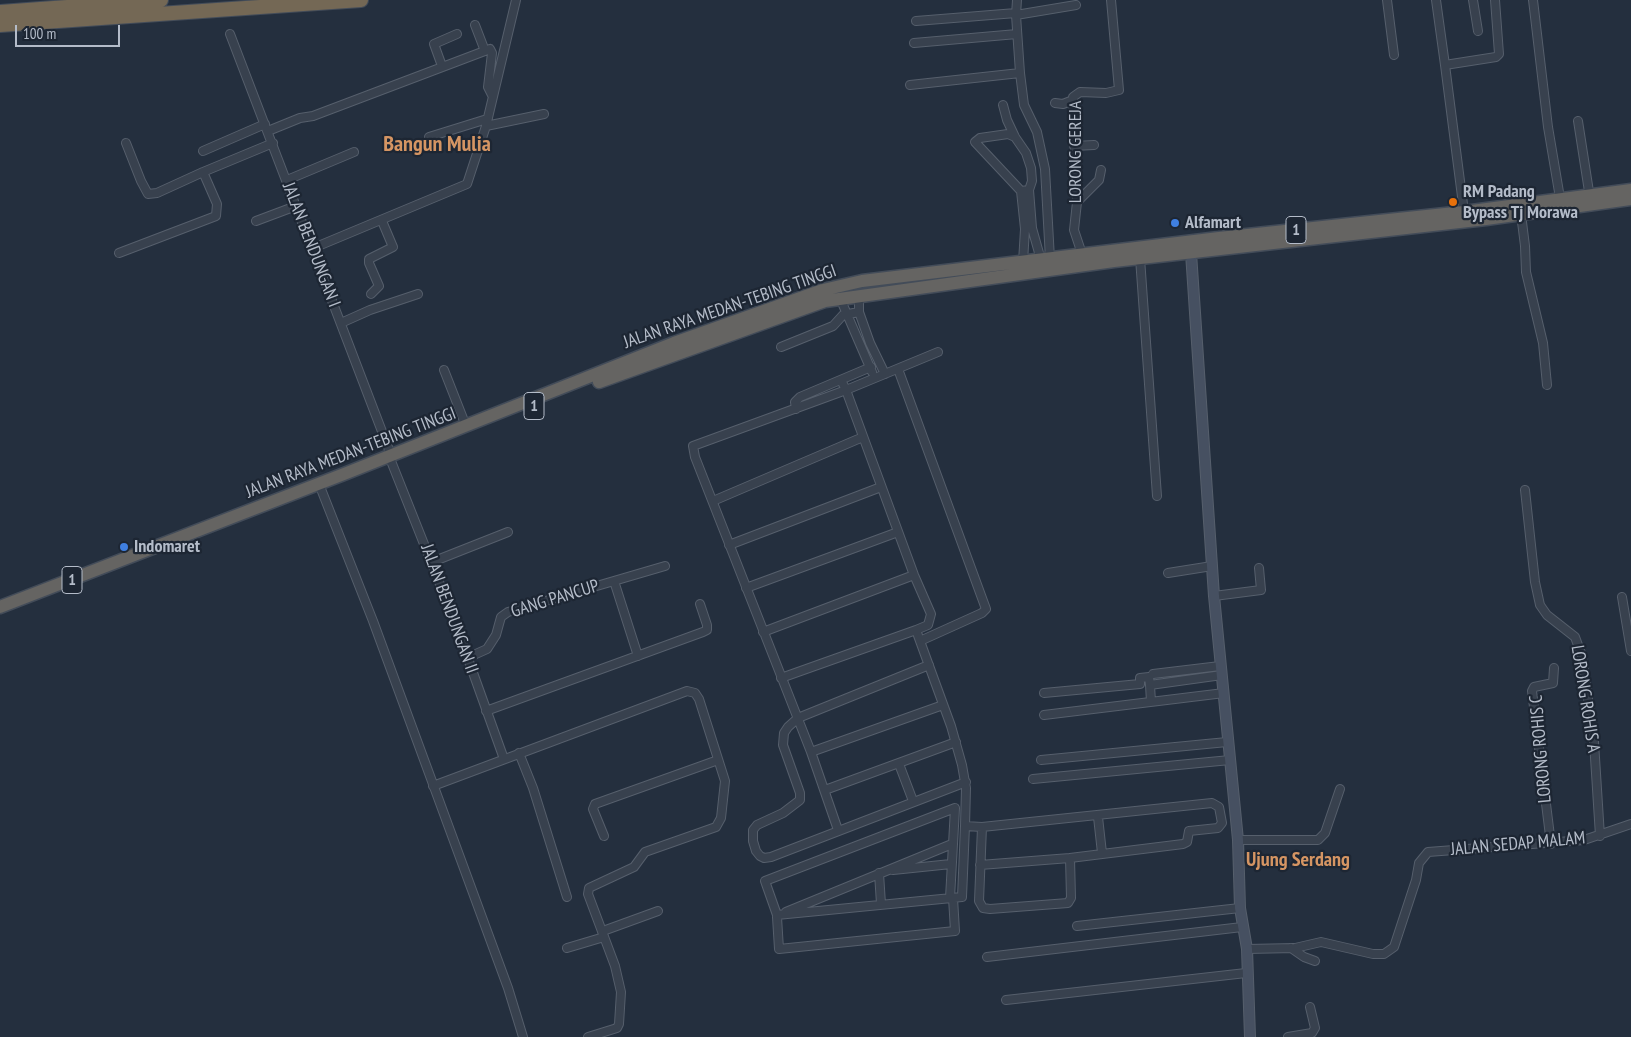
<!DOCTYPE html>
<style>
body{margin:0}
#map{position:relative;width:1631px;height:1037px;overflow:hidden;background:#242f3e;font-family:"PT Sans Narrow",sans-serif}
canvas{display:block}
.scale{position:absolute;left:15px;top:25px;width:105px;height:22px;box-sizing:border-box;border:2px solid #b4bcc9;border-top:0;padding-left:6px;font-size:15px;line-height:18px;white-space:nowrap;color:#b4bcc9;-webkit-text-stroke:4px #1d2633;paint-order:stroke}
</style>
<div id="map">
<canvas width="1631" height="1037"></canvas>
<div class="scale">100 m</div>
</div>
<script>
const g = document.querySelector('canvas').getContext('2d');
g.lineJoin = 'round';
function toPath(rows) {
  const path = new Path2D();
  for (const r of rows) {
    path.moveTo(r[0], r[1]);
    for (let i = 2; i < r.length; i += 2) path.lineTo(r[i], r[i + 1]);
  }
  return path;
}
function stroke(path, color, width, dash) {
  g.strokeStyle = color;
  g.lineWidth = width;
  g.lineCap = dash ? 'butt' : 'round';
  g.setLineDash(dash || []);
  g.stroke(path);
}
function write(font, color, halo, rows, align = 'center') {
  g.font = font + ' "PT Sans Narrow",sans-serif';
  g.lineWidth = 4.5;
  g.setLineDash([]);
  g.textBaseline = 'middle';
  g.strokeStyle = halo;
  g.fillStyle = color;
  for (const [text, x, y, turn = 0] of rows) {
    g.save();
    g.translate(x, y);
    g.rotate((+turn || 0) * Math.PI / 180);
    g.textAlign = isNaN(turn) ? turn : align;
    if (halo) g.strokeText(text, 0, 0);
    g.fillText(text, 0, 0);
    g.restore();
  }
}
const minor = toPath([
 [1017,0,1016,15,1020,73,1024,105,1037,132,1045,169,1050,259],
 [1387,0,1394,55],
 [1436,0,1445,65],
 [1473,0,1478,31],
 [1533,0,1548,127,1560,198],
 [1016,15,1076,5],
 [916,21,1016,13],
 [475,25,485,51],
 [230,34,391,455],
 [914,43,1017,34],
 [442,66,434,44,457,34],
 [910,85,1020,73],
 [1055,103,1063,104,1073,100],
 [1003,105,1007,120,1015,137,1026,153,1031,168,1032,181,1029,190,1021,191],
 [1578,121,1590,198],
 [486,126,544,114],
 [268,131,300,118,313,116,490,49,492,53,488,87,492,95],
 [429,137,487,119],
 [1015,137,1008,134,980,138,975,142,1021,191,1025,229,1023,262],
 [126,143,141,181,148,194,157,193,203,172],
 [1074,146,1094,145],
 [203,151,265,124],
 [287,180,354,152],
 [1029,190,1032,228,1041,260],
 [1077,202,1099,180,1101,170],
 [1464,212,1445,65,1496,57,1499,54,1495,0],
 [1521,214,1525,246,1526,272,1543,343,1547,385],
 [256,221,296,206],
 [311,249,467,184,486,126,516,0],
 [119,253,216,216,217,204,203,172,273,143],
 [1082,254,1074,230,1077,202,1073,97,1080,92,1106,93,1119,90,1111,0],
 [1140,258,1157,496],
 [371,294,379,286,369,263,369,259,393,247,382,221],
 [859,295,859,312,870,343,885,374],
 [840,298,872,372],
 [341,323,370,310,418,294],
 [781,347,833,326,843,315,859,312],
 [898,369,986,609,982,613,920,641],
 [444,370,466,426],
 [841,380,846,390,938,352],
 [796,409,795,402,800,397,871,367],
 [391,461,453,617,504,759],
 [321,489,373,621,508,988,523,1037],
 [1525,490,1535,582,1540,605,1547,615,1575,637,1582,656,1594,742,1600,836],
 [713,501,863,437],
 [729,545,881,487],
 [432,562,508,532],
 [1168,573,1212,566],
 [614,581,638,656],
 [746,588,898,532],
 [1214,596,1261,590,1259,568],
 [1622,597,1631,651],
 [763,632,914,575],
 [467,658,487,649,496,635,501,617,508,612,665,566],
 [929,665,798,718,788,727,784,733,783,745,800,793,800,800,783,813,757,825,753,830,753,841,756,851,760,856,764,858,771,857,966,782],
 [1153,674,1220,666],
 [781,678,916,630],
 [1044,693,1140,684,1140,678,1149,677,1150,685],
 [1151,702,1150,685,1222,675],
 [486,711,703,632,707,630,707,625,700,604],
 [1044,715,1224,693],
 [811,752,943,705],
 [519,753,533,788,567,897],
 [1041,760,1227,742],
 [899,764,913,801],
 [1033,779,1230,760],
 [433,786,687,691,695,693,699,699,725,781,721,818,716,827,645,852,634,867,589,888,588,894,615,966,621,992,619,1024,617,1028,588,1037],
 [825,790,956,742],
 [1098,817,1102,853],
 [838,830,811,752,695,457,693,446,846,390,914,575,931,614,928,625,916,630,951,726,962,765,966,788,965,826,982,827,1212,803,1219,807,1222,823,1218,828,1189,831,1187,842,1183,844,1070,858,1071,898,1068,903,990,909,983,908,979,901,982,827],
 [604,836,593,809,595,804,718,760],
 [1238,840,1318,840,1325,833,1340,789],
 [1551,844,1532,691,1534,687,1553,683,1554,668],
 [980,865,1070,858],
 [893,870,951,864],
 [879,873,881,904],
 [786,912,952,844],
 [777,915,765,881,955,808,950,898],
 [777,915,962,897,965,826],
 [777,917,779,949,955,931,953,898],
 [1077,926,1240,908],
 [603,931,658,911],
 [567,948,604,937],
 [1291,948,1304,957,1315,961],
 [1247,949,1295,948,1321,942,1373,954,1384,954,1394,947,1416,880,1419,863,1428,852,1584,840,1631,824],
 [987,957,1242,927],
 [1006,1000,1246,973],
 [1288,1037,1312,1033,1315,1028,1310,1007]
]);
const secondary = toPath([
 [1191,253,1214,596,1238,840,1240,908,1247,949,1250,1037]
]);
const trunk = toPath([
 [599,382,825,301,1114,261,1486,219,1631,199],
 [0,607,344,474,674,343,823,290,862,281,1219,238,1464,212,1631,190]
]);
const motorway = toPath([
 [0,12,161,0],
 [0,25,361,0]
]);
stroke(minor, '#565f6c', 10);
stroke(secondary, '#565f6c', 12);
stroke(trunk, '#434c59', 15);
stroke(motorway, '#434c59', 16);
stroke(minor, '#38414e', 8);
stroke(secondary, '#465061', 10);
stroke(trunk, '#656462', 12);
stroke(motorway, '#746855', 14);
for (const [x, y, r, color] of [
 [1453,202,5,"#e8710a"],
 [1175,223,5,"#3f7fe0"],
 [124,547,5,"#3f7fe0"]
]) {
  const dot = new Path2D();
  dot.arc(x, y, r, 0, 2 * Math.PI);
  g.fillStyle = color;
  g.fill(dot);
  stroke(dot, '#1d2633', 2);
}
for (const [x, y, w] of [
 [1296,230,20],
 [534,406,20],
 [72,580,20]
]) {
  const box = new Path2D();
  box.roundRect(x - w / 2, y - 13.5, w, 27, 4);
  g.fillStyle = '#1d2633';
  g.fill(box);
  stroke(box, '#b4bcc9', 1);
}
write('bold 16px', '#b4bcc9', null, [
 ["1",1296,230],
 ["1",534,406],
 ["1",72,580]
]);
write('18px', '#b4bcc9', '#1d2633', [
 ["LORONG GEREJA",1076,152,-90],
 ["JALAN BENDUNGAN I",311,245,69],
 ["JALAN RAYA MEDAN-TEBING TINGGI",730,307,-19],
 ["JALAN RAYA MEDAN-TEBING TINGGI",351,453,-21],
 ["GANG PANCUP",555,599,-17],
 ["JALAN BENDUNGAN II",449,609,70],
 ["LORONG ROHIS A",1585,699,81],
 ["LORONG ROHIS C",1541,749,-95],
 ["JALAN SEDAP MALAM",1518,844,-5]
]);
write('bold 18px', '#b4bcc9', '#1d2633', [
 ["RM Padang",1463,192],
 ["Bypass Tj Morawa",1463,213],
 ["Alfamart",1185,223],
 ["Indomaret",134,547]
], 'left');
write('bold 20px', '#d59563', '#1d2633', [
 ["Ujung Serdang",1298,860]
]);
write('bold 22px', '#d59563', '#1d2633', [
 ["Bangun Mulia",437,145]
]);
</script>
